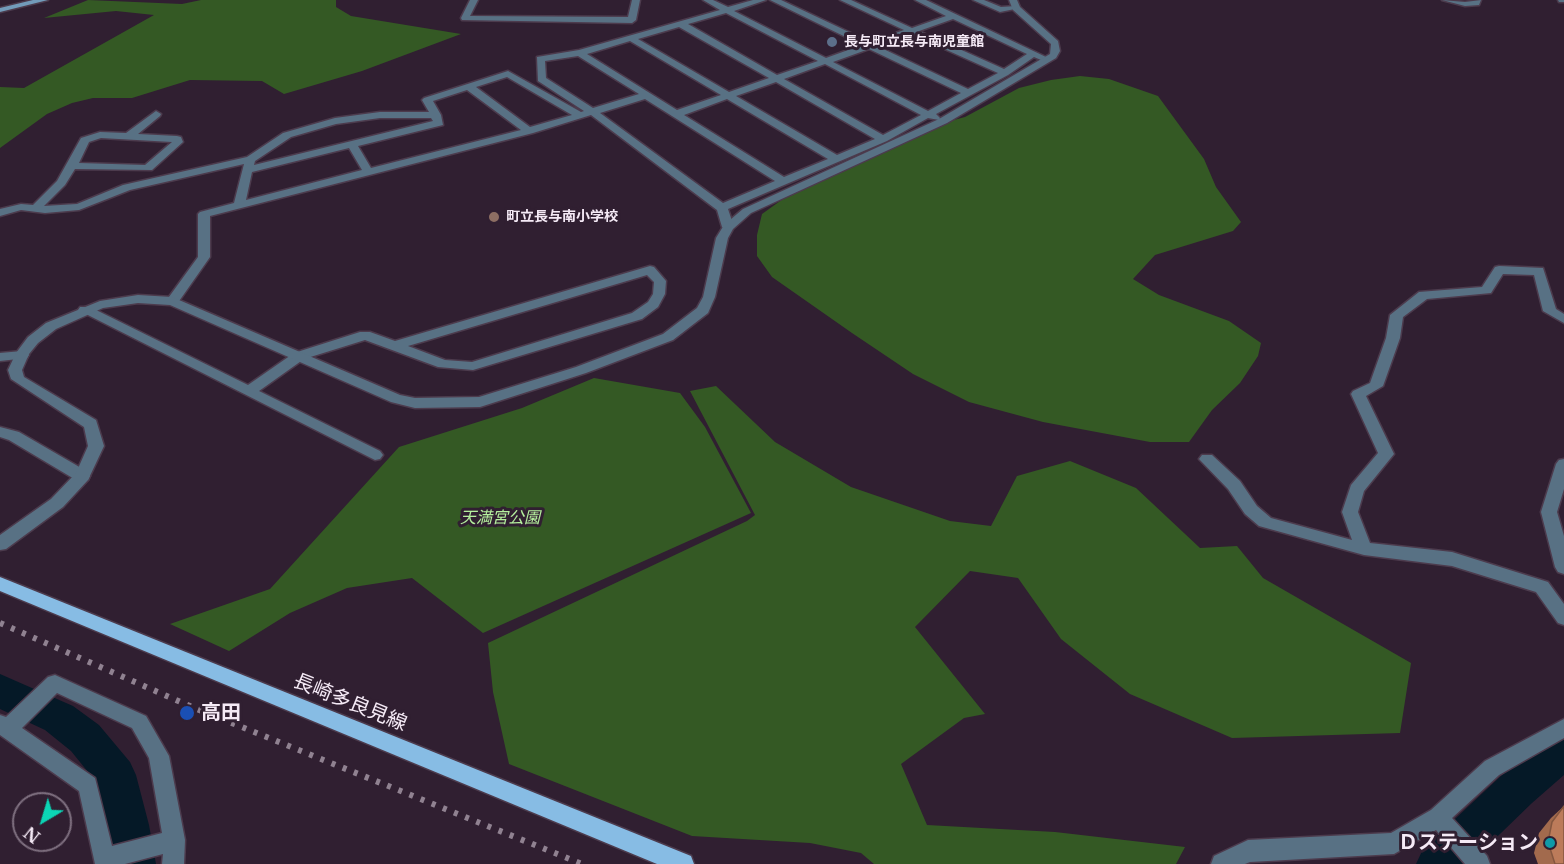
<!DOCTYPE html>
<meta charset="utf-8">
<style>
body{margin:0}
#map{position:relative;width:1564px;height:864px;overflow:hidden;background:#301f31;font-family:"Libre Baskerville",serif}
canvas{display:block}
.north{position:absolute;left:12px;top:792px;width:60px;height:60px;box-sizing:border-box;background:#301f31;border:2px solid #7f7080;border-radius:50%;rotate:218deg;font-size:16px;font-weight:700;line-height:24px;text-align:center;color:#f5eaf6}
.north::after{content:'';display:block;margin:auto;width:21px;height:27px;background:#0bd5b5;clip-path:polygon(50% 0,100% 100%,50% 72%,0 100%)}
</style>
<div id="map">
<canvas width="1564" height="864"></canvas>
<div class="north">N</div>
</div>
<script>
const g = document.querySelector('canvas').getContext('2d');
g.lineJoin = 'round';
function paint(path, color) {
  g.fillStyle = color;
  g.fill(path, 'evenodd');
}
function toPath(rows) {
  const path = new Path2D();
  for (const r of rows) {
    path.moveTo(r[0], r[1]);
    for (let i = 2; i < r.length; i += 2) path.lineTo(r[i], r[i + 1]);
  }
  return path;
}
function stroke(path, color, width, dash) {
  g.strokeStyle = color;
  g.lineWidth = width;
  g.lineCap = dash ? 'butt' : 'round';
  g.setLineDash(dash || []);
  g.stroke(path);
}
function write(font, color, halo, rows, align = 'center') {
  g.font = font + ' "Libre Baskerville","Noto Sans JP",serif';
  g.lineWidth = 6;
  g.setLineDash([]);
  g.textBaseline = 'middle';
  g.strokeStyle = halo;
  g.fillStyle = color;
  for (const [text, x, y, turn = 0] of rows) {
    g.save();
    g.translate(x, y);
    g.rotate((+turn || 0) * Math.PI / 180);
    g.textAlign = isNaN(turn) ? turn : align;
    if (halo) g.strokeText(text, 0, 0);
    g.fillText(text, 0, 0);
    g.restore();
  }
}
paint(toPath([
 [88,0,182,4,201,0,336,0,336,7,351,16,461,34,362,71,284,94,262,81,190,80,132,98,93,98,72,103,47,114,0,148,0,87,24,88,154,15,116,11,44,18],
 [1080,76,1109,79,1158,96,1204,159,1216,187,1241,222,1233,231,1155,255,1133,279,1159,295,1229,321,1261,343,1258,356,1240,383,1212,410,1189,442,1150,442,1043,422,969,402,913,374,852,333,772,277,757,256,757,235,762,214,794,191,909,132,965,117,1019,88,1051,80],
 [594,378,680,393,705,427,751,513,483,633,412,578,347,588,290,613,229,651,170,624,270,589,399,447,522,408],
 [716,386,775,442,851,487,950,521,991,526,1017,476,1070,461,1136,488,1200,548,1237,546,1263,578,1411,663,1400,733,1232,738,1130,694,1061,639,1018,578,970,571,915,627,985,714,964,718,901,764,927,825,1055,832,1185,847,1176,864,874,864,861,853,810,843,692,836,509,764,493,692,488,643,747,521,755,515,690,391]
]), '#345924');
paint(toPath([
 [0,674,73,706,99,725,130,762,136,775,149,825,156,864,112,864,97,783,71,751,45,730,0,709,0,674],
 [1564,736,1564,775,1532,803,1469,864,1416,864,1423,849,1502,775,1538,747,1564,736]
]), '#051927');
const minor = toPath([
 [470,0,478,0,470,16,628,17,632,0,640,0,636,20,632,23,462,20,461,18,470,0],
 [703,0,713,0,728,7,753,0,766,0,734,11,826,58,862,45,770,0,781,0,870,42,904,30,840,0,851,0,912,28,946,16,915,0,926,0,1046,57,1041,60,1034,57,1008,75,936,114,940,118,939,120,928,118,887,141,728,209,734,227,728,231,722,227,717,210,591,115,533,133,210,216,210,257,177,304,172,305,166,301,198,257,198,214,200,212,234,203,244,164,130,190,79,210,45,213,21,210,0,216,0,209,21,204,33,205,57,181,81,138,100,132,126,133,156,111,161,114,160,116,138,134,177,136,181,137,183,142,152,170,75,169,65,185,44,206,77,204,123,185,247,157,283,133,335,118,380,112,429,112,422,100,424,98,508,71,581,112,584,111,538,81,537,57,579,50,720,10,703,0],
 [726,13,818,61,777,75,688,24,726,13],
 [953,19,1027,54,1004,69,919,31,953,19],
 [679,27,769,78,729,92,638,39,679,27],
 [911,34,998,73,968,89,877,46,911,34],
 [630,41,721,95,677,110,587,54,630,41],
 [869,49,961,93,928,111,833,62,869,49],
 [578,56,639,94,593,108,546,78,545,61,578,56],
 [825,64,921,115,883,135,784,79,825,64],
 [507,77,572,115,530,127,476,87,507,77],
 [776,82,875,139,837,155,736,96,776,82],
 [467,90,521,130,371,168,358,146,443,125,441,115,433,101,467,90],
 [645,99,672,116,775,181,723,203,600,113,645,99],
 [727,99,828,159,784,177,684,115,727,99],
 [380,118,431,118,433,121,254,165,255,161,291,137,336,124,380,118],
 [101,138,172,142,145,165,79,163,89,142,101,138],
 [349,148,362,170,246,200,252,172,349,148],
 [973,0,984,0,1001,7,1016,6,1020,8,1000,12,973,0],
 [1442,0,1465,2,1481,0,1479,5,1465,6,1442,0],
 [1558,0,1564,0,1564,2,1559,2,1558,0],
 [650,266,654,267,666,281,665,294,658,307,642,319,473,370,438,367,365,340,304,359,259,391,380,451,383,455,380,459,375,460,78,310,80,307,90,307,248,385,294,353,360,332,370,332,395,341,650,266],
 [647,275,654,282,653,294,648,302,632,313,472,362,445,360,408,346,647,275],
 [1499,266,1543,268,1556,309,1564,314,1564,323,1543,311,1534,275,1503,274,1491,293,1427,299,1403,317,1400,338,1383,386,1366,396,1394,454,1364,491,1358,512,1370,543,1452,552,1548,582,1564,604,1564,625,1558,623,1536,592,1452,566,1364,555,1259,526,1245,514,1228,489,1199,459,1202,455,1212,455,1240,481,1257,506,1271,518,1352,540,1342,512,1351,485,1378,453,1351,394,1353,391,1370,383,1386,338,1390,315,1419,292,1482,287,1495,267,1499,266],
 [22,351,27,352,29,355,27,358,0,361,0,353,22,351],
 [0,427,19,432,88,472,90,476,88,480,76,480,9,440,0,437,0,427],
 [1564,459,1564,489,1557,512,1564,536,1564,574,1558,572,1555,567,1541,512,1556,464,1559,460,1564,459],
 [55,675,146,716,169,756,185,840,184,864,162,864,163,854,125,864,95,864,79,791,0,735,0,715,6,717,48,677,55,675],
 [57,693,132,728,149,758,162,833,112,846,95,778,22,728,57,693],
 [1564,719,1564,738,1499,775,1452,818,1487,856,1490,864,1465,864,1436,830,1394,854,1250,862,1245,864,1211,864,1214,856,1248,840,1391,833,1431,810,1485,761,1564,719]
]);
const tertiary = toPath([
 [1009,0,1017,0,1020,7,1058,41,1060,51,1056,58,947,123,751,213,733,229,728,238,715,297,708,313,673,340,586,373,480,407,415,408,391,402,170,305,138,303,103,308,56,329,38,343,29,354,22,370,24,377,96,420,104,446,88,480,63,507,6,549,0,550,0,535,51,499,76,473,88,446,84,427,11,379,8,370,16,353,28,337,46,323,100,301,138,295,172,297,400,395,415,398,479,397,576,367,663,334,697,308,703,297,716,238,724,225,743,209,939,119,1050,54,1051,44,1013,10,1009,0]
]);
const secondary = toPath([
 [33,0,48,0,0,12,0,8,33,0]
]);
const primary = toPath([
 [0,577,691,856,694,864,657,864,0,591,0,577]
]);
stroke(minor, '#4c3b4d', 3);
stroke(tertiary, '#4c3b4d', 3);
stroke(secondary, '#4c3b4d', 3);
stroke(primary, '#4c3b4d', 3);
paint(minor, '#587184');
paint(tertiary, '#587184');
paint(secondary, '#729bba');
paint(primary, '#87bce4');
stroke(toPath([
 [0,623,192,707,582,864]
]), '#908291', 6, [4, 8]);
paint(toPath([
 [1564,806,1564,864,1538,864,1534,853,1539,833,1551,818]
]), '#a26a4d');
const building = toPath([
 [1564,806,1564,864,1555,864,1548,842,1552,822,1564,806]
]);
paint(building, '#bc7b5a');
stroke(building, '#84563f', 1.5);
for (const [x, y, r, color] of [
 [832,42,6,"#5c6f8a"],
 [494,217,6,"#8d6e63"],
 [187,713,8,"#1a4fb4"],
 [1550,843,6,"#0f9aa8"]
]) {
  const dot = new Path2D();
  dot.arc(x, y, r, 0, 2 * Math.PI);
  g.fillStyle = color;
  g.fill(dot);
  stroke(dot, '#301f31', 2);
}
write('bold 14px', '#f5eaf6', '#301f31', [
 ["長与町立長与南児童館",844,42],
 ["町立長与南小学校",506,217]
], 'left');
write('italic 16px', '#b5f09e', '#301f31', [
 ["天満宮公園",500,518]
]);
write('20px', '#f5eaf6', '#301f31', [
 ["長崎多良見線",350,703,22]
]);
write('bold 20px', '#f5eaf6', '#301f31', [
 ["高田",201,713],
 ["Ｄステーション",1538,843,"right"]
], 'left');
</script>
